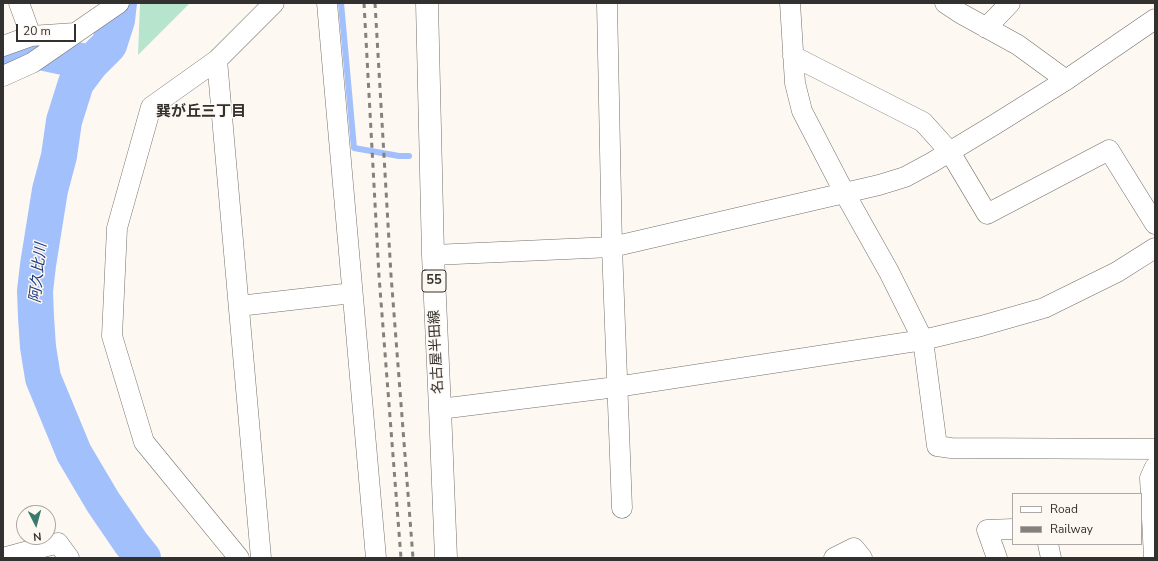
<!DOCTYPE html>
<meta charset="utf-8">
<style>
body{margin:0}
#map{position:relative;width:1158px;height:561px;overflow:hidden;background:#fef8f3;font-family:"Nunito Sans",sans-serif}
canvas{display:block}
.frame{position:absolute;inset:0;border:4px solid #33312f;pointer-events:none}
.legend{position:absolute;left:1012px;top:493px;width:130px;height:52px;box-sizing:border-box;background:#fef8f3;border:1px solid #ada8a5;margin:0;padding:5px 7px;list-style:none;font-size:12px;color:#33312f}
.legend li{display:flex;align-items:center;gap:8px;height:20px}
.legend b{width:20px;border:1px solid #ada8a5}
.north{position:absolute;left:16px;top:505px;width:40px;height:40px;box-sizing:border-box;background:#fef8f3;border:1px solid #ada8a5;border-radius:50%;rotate:174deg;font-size:11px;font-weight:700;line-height:16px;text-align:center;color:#33312f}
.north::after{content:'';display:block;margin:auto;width:14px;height:18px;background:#387b6c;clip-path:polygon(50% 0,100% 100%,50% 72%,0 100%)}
.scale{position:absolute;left:16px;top:24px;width:60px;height:18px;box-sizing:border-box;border:2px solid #33312f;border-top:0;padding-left:5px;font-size:12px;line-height:14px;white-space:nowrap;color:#33312f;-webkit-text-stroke:3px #fef8f3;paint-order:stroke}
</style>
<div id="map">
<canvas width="1158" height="561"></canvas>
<div class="frame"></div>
<ul class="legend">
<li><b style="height:5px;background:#fff"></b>Road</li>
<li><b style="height:5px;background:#84817d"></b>Railway</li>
</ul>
<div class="north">N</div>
<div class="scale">20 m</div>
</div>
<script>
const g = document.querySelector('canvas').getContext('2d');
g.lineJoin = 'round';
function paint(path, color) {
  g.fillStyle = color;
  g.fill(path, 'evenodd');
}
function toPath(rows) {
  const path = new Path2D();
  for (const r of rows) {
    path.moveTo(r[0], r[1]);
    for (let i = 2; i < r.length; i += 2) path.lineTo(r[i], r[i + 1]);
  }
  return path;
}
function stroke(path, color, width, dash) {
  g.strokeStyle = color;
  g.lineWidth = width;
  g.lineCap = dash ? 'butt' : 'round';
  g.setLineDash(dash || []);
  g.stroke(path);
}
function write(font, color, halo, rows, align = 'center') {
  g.font = font + ' "Nunito Sans","Noto Sans JP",sans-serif';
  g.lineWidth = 3;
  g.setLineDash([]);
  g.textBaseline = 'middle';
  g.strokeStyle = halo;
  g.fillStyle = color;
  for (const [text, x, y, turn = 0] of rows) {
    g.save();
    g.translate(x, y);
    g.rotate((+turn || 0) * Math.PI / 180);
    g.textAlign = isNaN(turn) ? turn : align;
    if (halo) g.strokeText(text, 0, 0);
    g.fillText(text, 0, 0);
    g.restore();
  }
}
paint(toPath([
 [140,3,190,3,138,55]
]), '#b7e4cc');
stroke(toPath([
 [341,3,354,148,399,156,409,156]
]), '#a1c0fc', 6);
stroke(toPath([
 [119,3,117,20,109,45,91,63,76,83,64,121,59,156,50,190,38,265,35,291,36,317,38,347,43,378,74,453,103,502,131,543,143,558],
 [3,59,30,50,91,63]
]), '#a1c0fc', 36);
const minor = toPath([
 [327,3,376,558],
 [607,3,612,247,622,508],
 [790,3,795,83,802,111,844,192,889,272,923,340,937,446,951,448,1155,449],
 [945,3,960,13,1018,45,1066,80],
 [986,28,1010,3],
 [31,36,75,33],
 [3,46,31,36,19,3],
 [793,56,923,122,950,152,987,214,1109,150,1155,224],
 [217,60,261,558],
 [3,76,32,63,119,3],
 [433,255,612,247,879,185,905,177,931,163,994,125,1066,80,1155,19],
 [239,306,352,293],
 [440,409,616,387,923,340,981,326,1044,308,1117,272,1155,248],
 [1048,544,1051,558],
 [3,558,58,543,69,558],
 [239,558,144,442,112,336,117,228,151,107,217,60,274,3],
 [834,558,854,548,862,558],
 [997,558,987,530,1013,529],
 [1154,558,1150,478,1155,467]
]);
const primary = toPath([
 [427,3,433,255,440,409,446,558]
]);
stroke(minor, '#746f6b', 21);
stroke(primary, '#746f6b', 23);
stroke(minor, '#fff', 20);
stroke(primary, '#fff', 22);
stroke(toPath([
 [364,3,379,276,401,558],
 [375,3,391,275,413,558]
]), '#84817d', 3, [5, 5]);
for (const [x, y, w] of [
 [434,281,24]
]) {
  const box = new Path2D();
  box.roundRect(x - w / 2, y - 11, w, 22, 3);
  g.fillStyle = '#fef8f3';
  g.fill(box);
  stroke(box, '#33312f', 1);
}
write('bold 13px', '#33312f', null, [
 ["55",434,281]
]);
write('14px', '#33312f', '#fef8f3', [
 ["名古屋半田線",437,352,-93]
]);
write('bold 15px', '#33312f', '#fef8f3', [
 ["巽が丘三丁目",201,112]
]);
write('italic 15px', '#18387c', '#fef8f3', [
 ["阿久比川",39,273,-84]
]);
</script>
